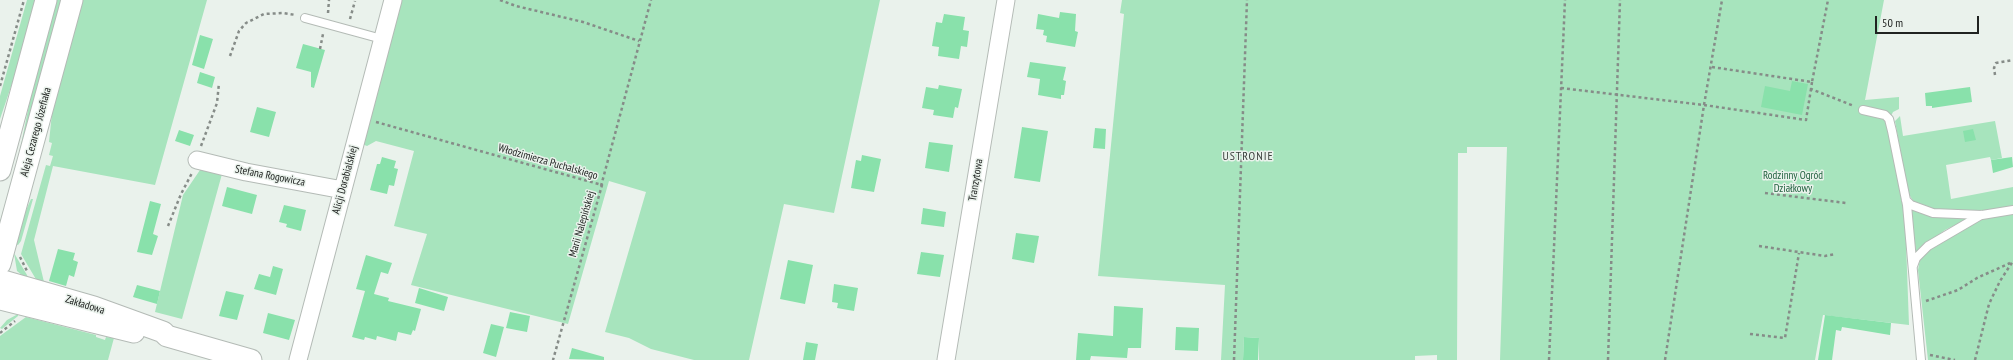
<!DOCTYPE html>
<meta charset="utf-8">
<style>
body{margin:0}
#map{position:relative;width:2013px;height:360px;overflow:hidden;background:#eaf2ec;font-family:"PT Sans Narrow",sans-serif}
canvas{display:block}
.scale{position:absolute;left:1875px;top:16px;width:104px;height:18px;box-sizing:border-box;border:2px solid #202321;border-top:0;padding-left:5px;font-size:12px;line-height:14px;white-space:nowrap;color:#202321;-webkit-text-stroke:3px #eaf2ec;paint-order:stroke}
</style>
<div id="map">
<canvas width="2013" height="360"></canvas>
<div class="scale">50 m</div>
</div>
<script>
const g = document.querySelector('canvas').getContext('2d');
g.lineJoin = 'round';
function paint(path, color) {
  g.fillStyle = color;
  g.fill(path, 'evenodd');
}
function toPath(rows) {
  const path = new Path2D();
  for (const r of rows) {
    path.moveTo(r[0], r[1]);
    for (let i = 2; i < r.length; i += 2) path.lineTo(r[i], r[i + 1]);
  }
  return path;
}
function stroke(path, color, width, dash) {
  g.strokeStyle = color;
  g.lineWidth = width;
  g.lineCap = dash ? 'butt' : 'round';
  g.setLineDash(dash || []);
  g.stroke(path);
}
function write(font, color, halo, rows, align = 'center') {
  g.font = font + ' "PT Sans Narrow",sans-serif';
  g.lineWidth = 3;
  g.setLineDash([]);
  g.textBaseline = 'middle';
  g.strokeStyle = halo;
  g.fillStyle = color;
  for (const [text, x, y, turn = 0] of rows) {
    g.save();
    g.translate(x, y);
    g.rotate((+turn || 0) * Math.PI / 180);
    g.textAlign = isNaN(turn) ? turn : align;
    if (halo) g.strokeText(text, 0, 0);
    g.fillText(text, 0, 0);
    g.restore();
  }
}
paint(toPath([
 [27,0,37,0,17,69,0,119,0,96],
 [54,0,65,0,0,237,0,222,20,150,35,75],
 [82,0,207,0,155,185,53,166,34,240,44,282,92,295,92,297,37,281,21,254,46,165,50,166,53,156,49,155,52,143,49,142,52,113],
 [398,0,880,0,834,213,784,204,749,360,694,360,651,349,629,338,605,332,646,192,609,181,568,324,411,285,427,234,394,226,414,151,376,141,367,146,362,144],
 [1122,0,1884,0,1865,100,1899,97,1899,109,1893,112,1890,118,1884,119,1887,122,1895,161,1904,213,1906,243,1909,325,1823,315,1815,360,1500,360,1507,147,1467,147,1467,153,1458,153,1457,360,1437,360,1437,355,1415,356,1415,360,1259,360,1259,338,1244,337,1243,360,1221,360,1225,285,1098,276,1124,14,1120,13],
 [1900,116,1903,136,1995,121,2002,158,1991,160,1990,157,1946,165,1951,199,2013,187,2013,208,1984,212,1933,210,1914,202,1908,193,1895,121],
 [206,168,222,174,182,319,155,312,183,195,200,170],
 [31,199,33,199,21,241,18,245,15,244,22,219],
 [1911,210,1932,216,1972,217,1945,230,1916,252],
 [2013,213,2013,360,1928,360,1918,270,1920,259,1929,249,1980,220,1989,216],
 [14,253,27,275,29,281,17,271],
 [18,314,18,316,2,329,0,328,7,320],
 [26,317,96,335,96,337,105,340,106,337,114,338,108,360,0,360,0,336]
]), '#a7e4bd');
paint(toPath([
 [1060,12,1076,14,1075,31,1078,32,1075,47,1046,42,1047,36,1043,35,1044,30,1036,29,1038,14,1059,18],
 [944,14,965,17,963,30,969,31,967,47,961,46,959,59,938,56,939,47,932,46,936,22,942,23],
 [200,35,213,39,204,69,192,65],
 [303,44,325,50,314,88,311,87,311,72,296,68],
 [1030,62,1066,67,1063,80,1066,81,1064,95,1061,95,1061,99,1038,95,1040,79,1027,77],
 [200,72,215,77,212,88,197,83],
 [1792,81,1808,84,1802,115,1761,107,1765,86,1790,91],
 [939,85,962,89,958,108,955,107,953,118,933,115,934,110,922,108,926,87,938,89],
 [1970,87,1972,102,1932,108,1932,106,1926,106,1925,93],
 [257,107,276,112,269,137,250,132],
 [1022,127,1048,131,1040,182,1014,178],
 [1095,128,1106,129,1105,149,1093,148],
 [1973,129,1976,140,1965,142,1963,131],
 [179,130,194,135,190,146,175,141],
 [929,142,953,145,949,172,925,168],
 [862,155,881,159,874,192,851,188,856,160,861,161],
 [382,157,396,161,394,168,398,169,394,186,389,185,387,194,370,190,377,164,380,164],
 [2012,157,2013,167,1993,173,1991,160],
 [227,187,257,195,252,214,222,206],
 [150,201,161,204,153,234,158,236,152,255,137,252],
 [284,205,306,210,301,231,286,227,287,224,279,222],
 [923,208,946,212,944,227,921,224],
 [1016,233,1039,236,1034,263,1012,259],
 [58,249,75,253,73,260,78,262,74,277,69,275,66,286,49,281],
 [921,252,944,255,940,277,917,274],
 [366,255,392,263,388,274,381,272,374,294,389,298,388,301,421,309,415,331,413,330,411,335,398,332,396,341,377,336,376,340,365,337,364,340,352,337,365,291,356,289],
 [788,260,813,265,805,304,780,299],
 [273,266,283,269,276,295,254,289,259,274,270,277],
 [834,284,858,288,854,311,837,308,838,303,832,302],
 [137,285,160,291,157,304,133,297],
 [419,288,448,297,444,311,415,303],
 [226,291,244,295,237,320,219,316],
 [1114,306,1143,308,1141,348,1128,348,1127,358,1091,356,1090,360,1076,360,1078,333,1113,336],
 [510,312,530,316,527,332,506,328],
 [268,313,295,320,289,340,263,333],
 [1825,315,1891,323,1890,335,1842,327,1841,331,1836,330,1832,360,1818,360],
 [491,324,504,327,496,357,483,353],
 [1176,327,1199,328,1198,351,1175,350],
 [1244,337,1259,338,1258,360,1243,360],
 [806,342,818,344,815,360,803,360],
 [572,348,604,357,604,360,569,359]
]), '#89e1ab');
const service = toPath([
 [305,18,382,39],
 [1863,110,1885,115,1889,119,1892,131,1907,205,1921,360],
 [1906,200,1911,205,1933,213,1982,215,2013,210],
 [1913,266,1916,258,1928,246,1981,215]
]);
const minor = toPath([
 [197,160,246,172,343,190],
 [298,360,393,0],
 [946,360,1006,0]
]);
const tertiary = toPath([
 [0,170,46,0],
 [0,264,72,0],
 [0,280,94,307,163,332,167,336,251,360],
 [0,299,134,332]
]);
stroke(service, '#b4bbb6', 10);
stroke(minor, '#b4bbb6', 19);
stroke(tertiary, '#b4bbb6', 23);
stroke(toPath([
 [500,0,516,6,583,22,639,41],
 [328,13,329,0],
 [350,19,355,1],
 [320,49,323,34],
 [230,56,239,31,246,23,264,14,283,13,296,15],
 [1712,67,1812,82,1828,0],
 [1995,75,1994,68,1996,63,2013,60],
 [1812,82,1811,89,1854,106],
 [0,86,24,0],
 [1561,88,1704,105,1806,120,1811,89],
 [376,122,602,185,553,360],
 [201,146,217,103,219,83],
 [601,186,651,0],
 [1765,193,1846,203],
 [168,226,181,194,192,173],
 [1759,246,1825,256,1836,254],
 [20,257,27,271],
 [1926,301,1958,290,1977,278,2010,263],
 [0,333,15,321],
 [1750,334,1785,338,1799,253],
 [1930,355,1955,360],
 [1234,360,1247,0],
 [1549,360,1565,0],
 [1608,360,1620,0],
 [1665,360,1704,105,1722,0],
 [1975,360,1989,304,2000,281,2013,261]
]), '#868c88', 2.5, [3, 3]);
stroke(service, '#fff', 8);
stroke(minor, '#fff', 17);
stroke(tertiary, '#fff', 21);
write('11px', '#202321', '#eaf2ec', [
 ["Aleja Cezarego Józefiaka",36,132,-75],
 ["Włodzimierza Puchalskiego",548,162,16],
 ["Stefana Rogowicza",270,176,11],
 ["Alicji Dorabialskiej",345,180,-75],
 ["Tranzytowa",976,180,-81],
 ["Marii Nalepińskiej",582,224,-74],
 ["Zakładowa",85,305,17]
]);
write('11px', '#21613f', '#eaf2ec', [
 ["Rodzinny Ogród",1793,176],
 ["Działkowy",1793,189]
]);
g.letterSpacing = '1px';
write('12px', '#3a403c', '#eaf2ec', [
 ["USTRONIE",1248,157]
]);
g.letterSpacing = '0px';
</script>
